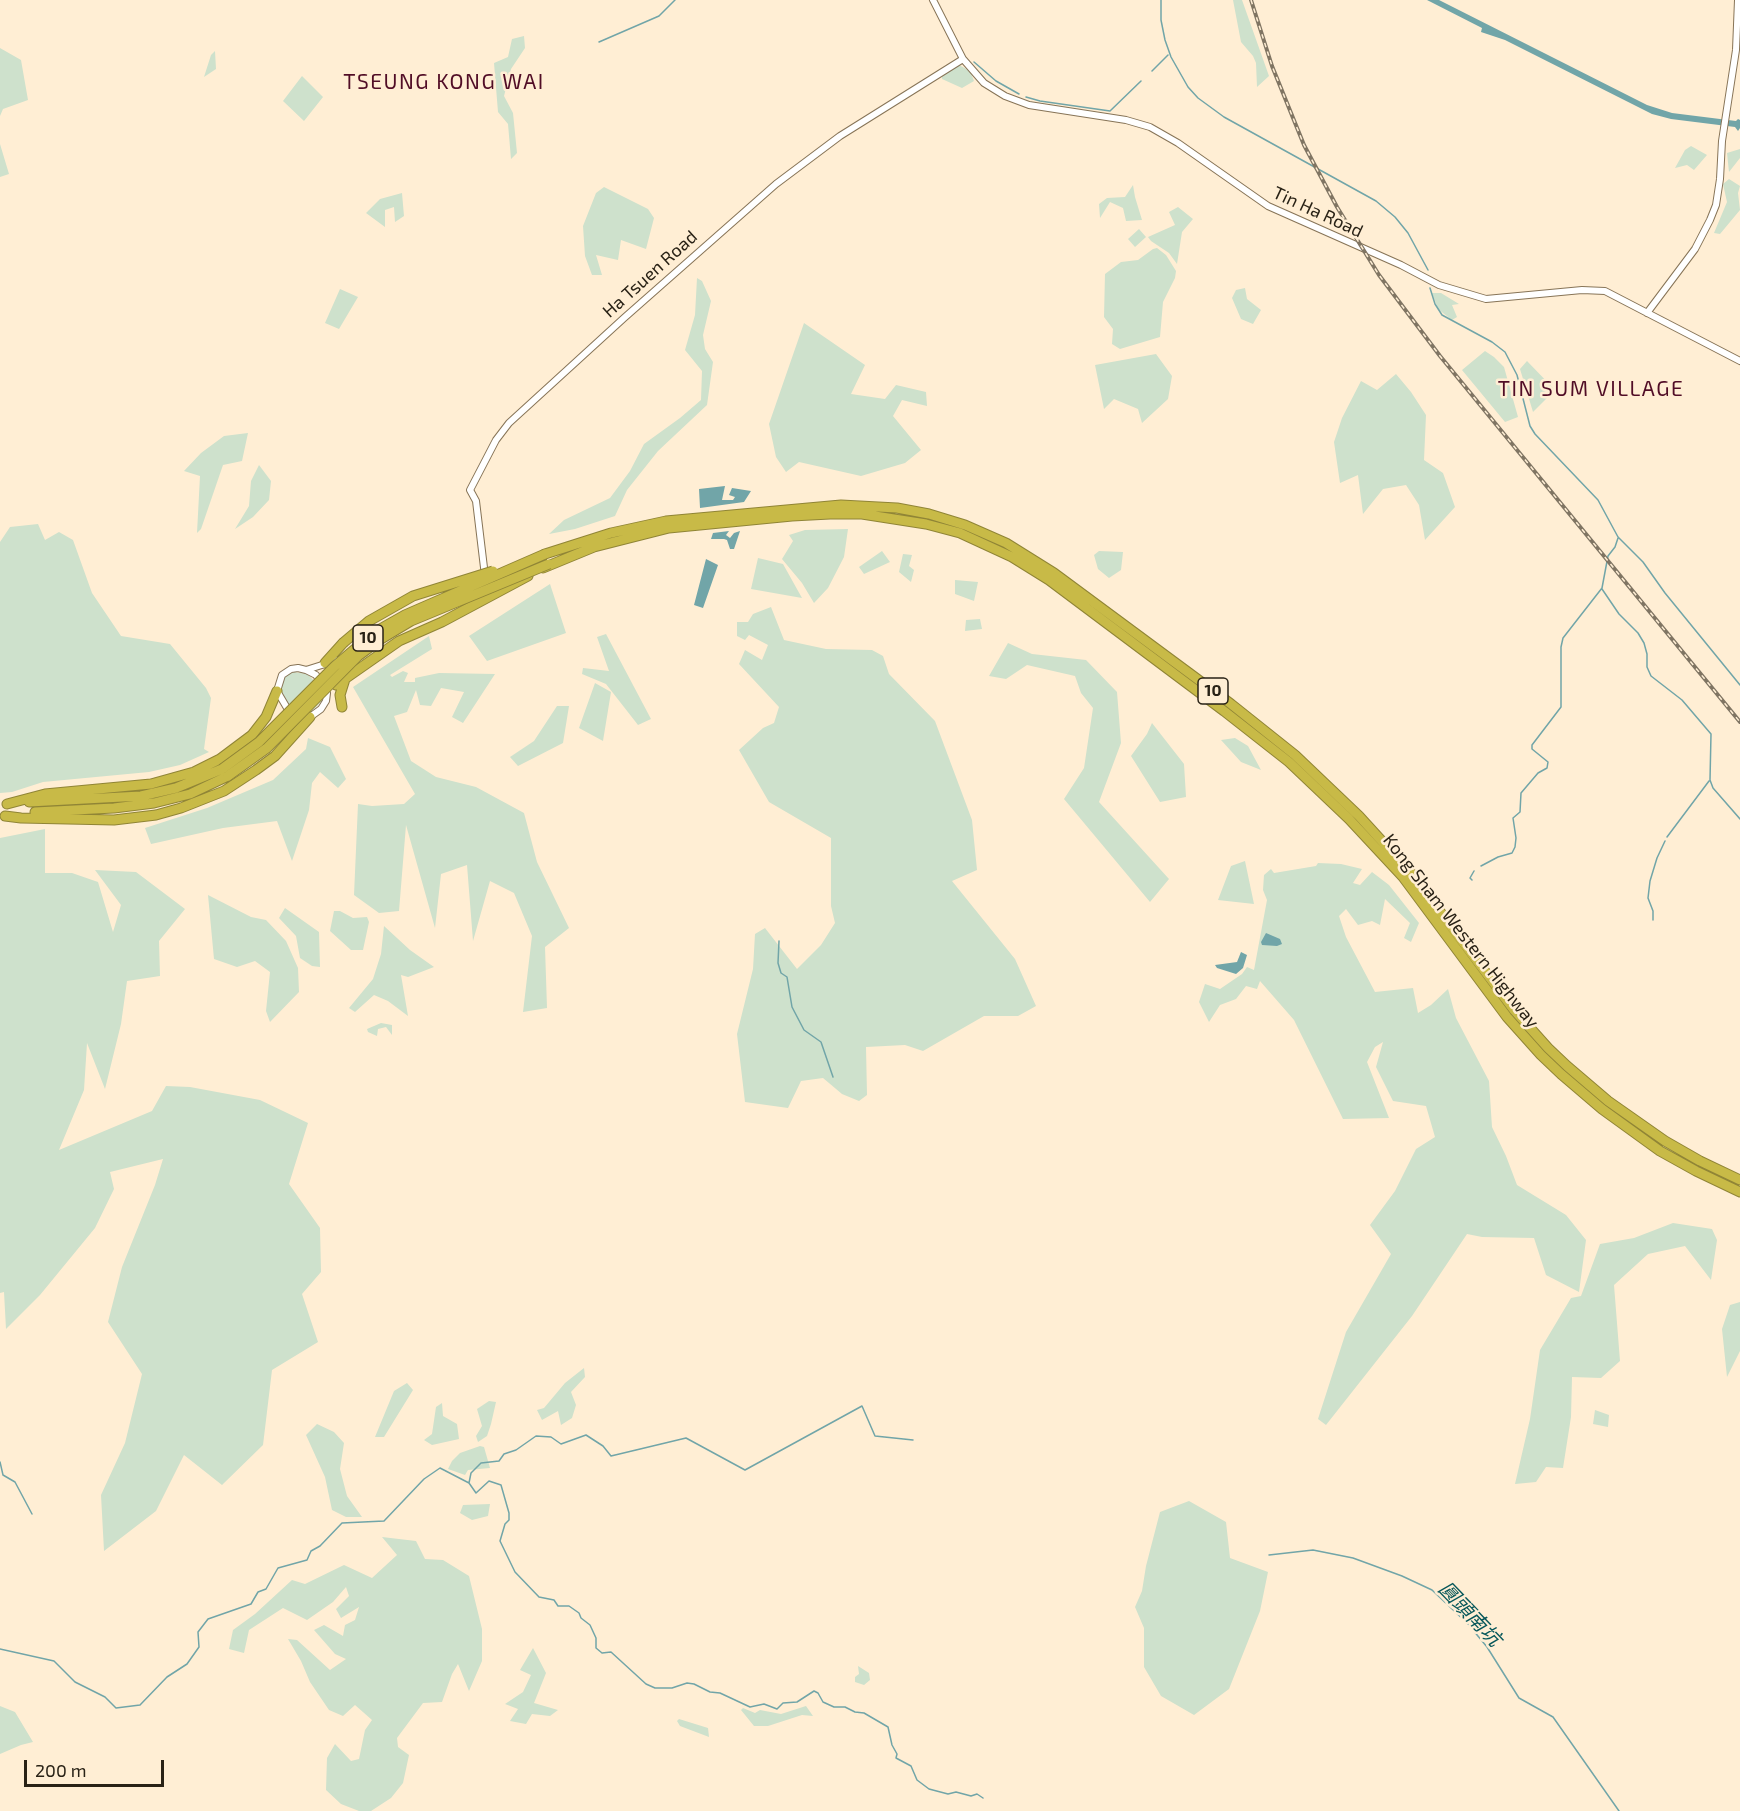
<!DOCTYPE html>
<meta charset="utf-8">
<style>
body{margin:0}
#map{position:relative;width:1740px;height:1811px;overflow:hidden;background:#ffeed4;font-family:"Exo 2",sans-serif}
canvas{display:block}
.scale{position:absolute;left:24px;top:1760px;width:140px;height:27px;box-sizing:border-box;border:3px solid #292216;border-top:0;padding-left:8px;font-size:18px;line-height:21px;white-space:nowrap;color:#292216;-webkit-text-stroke:4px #ffeed4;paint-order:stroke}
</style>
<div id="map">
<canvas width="1740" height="1811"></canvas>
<div class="scale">200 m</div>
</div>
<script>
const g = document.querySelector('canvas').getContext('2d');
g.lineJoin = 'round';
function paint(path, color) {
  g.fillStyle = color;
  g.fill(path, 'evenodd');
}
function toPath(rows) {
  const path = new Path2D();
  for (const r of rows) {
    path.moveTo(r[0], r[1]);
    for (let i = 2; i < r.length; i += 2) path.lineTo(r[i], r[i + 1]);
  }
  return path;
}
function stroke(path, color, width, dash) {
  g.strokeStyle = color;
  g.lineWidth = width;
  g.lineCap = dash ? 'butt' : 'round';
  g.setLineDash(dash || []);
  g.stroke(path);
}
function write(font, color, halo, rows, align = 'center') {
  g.font = font + ' "Exo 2","Noto Sans SC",sans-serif';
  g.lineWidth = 5;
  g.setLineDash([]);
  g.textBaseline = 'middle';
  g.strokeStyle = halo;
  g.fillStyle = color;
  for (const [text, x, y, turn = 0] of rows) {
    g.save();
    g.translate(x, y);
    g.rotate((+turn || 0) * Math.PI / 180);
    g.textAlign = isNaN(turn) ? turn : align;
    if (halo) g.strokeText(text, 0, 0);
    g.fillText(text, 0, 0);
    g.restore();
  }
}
paint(toPath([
 [1233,0,1242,0,1269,76,1257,87,1256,63,1253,56,1241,42],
 [524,36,525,48,511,69,504,96,513,113,517,153,511,159,508,124,498,112,494,63,508,57,512,39],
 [0,48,21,60,28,100,3,109,0,116],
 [215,51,216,69,204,77,211,55],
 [959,65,970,71,974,81,962,88,942,79,942,75],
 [302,76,323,97,304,121,283,101],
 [0,144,9,174,0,177],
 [1691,146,1707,155,1694,170,1687,165,1675,168,1685,150],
 [1740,149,1740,158,1729,172,1727,153],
 [1729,179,1740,186,1738,193,1740,210,1720,234,1714,233,1727,202,1723,184],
 [1133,185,1135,197,1142,220,1126,221,1123,208,1110,202,1100,218,1099,204,1107,198,1125,197],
 [604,187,648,209,654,218,646,249,621,240,618,260,596,255,602,275,592,275,585,256,583,226,596,193],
 [402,193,404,216,395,222,394,207,385,210,385,227,366,213,380,199],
 [1178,207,1193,219,1182,232,1177,264,1169,253,1151,241,1148,237,1175,225,1169,212],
 [1139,229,1146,237,1135,247,1128,239],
 [1157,248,1166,255,1176,271,1175,278,1163,302,1160,337,1120,349,1112,344,1113,329,1104,317,1105,274,1121,262,1138,260,1153,249],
 [697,278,702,281,711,301,703,335,705,349,713,362,707,405,658,451,627,490,615,516,575,529,549,534,564,520,610,498,630,471,644,444,680,418,701,400,702,371,685,350,695,315],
 [1245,288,1247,299,1261,310,1253,324,1241,319,1232,298,1236,290],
 [340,289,358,297,339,329,325,323],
 [1432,293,1441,293,1459,304,1452,305,1457,317,1452,320,1438,309],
 [804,323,865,365,851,394,885,399,896,385,926,392,927,406,902,400,893,416,921,450,905,463,861,476,799,462,786,472,776,457,769,424],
 [1485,351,1494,357,1504,367,1518,417,1505,422,1462,370],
 [1156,354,1172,376,1168,399,1142,423,1138,409,1114,399,1104,409,1095,365],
 [1527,361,1555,390,1533,412,1520,369],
 [1396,374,1411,392,1426,415,1424,460,1443,473,1455,507,1425,540,1419,505,1406,485,1383,489,1363,514,1358,475,1340,483,1334,442,1342,418,1361,381,1377,390],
 [248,433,242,461,223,465,201,529,197,533,200,476,184,471,201,453,224,436],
 [259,465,271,481,269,500,253,517,235,529,249,506,251,481],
 [38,524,45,540,59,532,73,540,92,593,121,636,170,644,206,688,211,698,204,749,209,752,180,765,149,772,43,782,12,792,0,793,0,542,10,527],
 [848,529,844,557,828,588,814,603,802,583,782,559,793,541,789,535,805,530],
 [882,551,890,562,864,574,859,567],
 [1099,551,1123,552,1121,570,1109,578,1098,569,1094,555],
 [903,554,912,555,909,566,914,570,911,582,899,572],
 [758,558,783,564,802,598,751,589],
 [955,580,978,582,974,601,955,594],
 [550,584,566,633,487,661,469,636],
 [771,607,784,640,826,649,872,650,883,656,889,674,935,721,972,820,977,870,952,881,1015,959,1036,1006,1018,1016,984,1016,923,1051,905,1045,866,1047,867,1095,859,1101,842,1094,823,1078,801,1081,788,1108,745,1102,737,1034,753,969,755,934,765,928,797,969,821,945,835,923,831,906,831,838,769,802,739,750,763,728,774,723,779,707,739,664,745,650,762,660,768,645,749,635,745,640,737,636,737,622,748,622,753,614],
 [980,619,982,629,965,631,966,620],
 [606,634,651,719,638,725,606,684,582,674,583,668,609,671,597,637],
 [429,636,432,649,390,675,392,677,403,671,408,673,404,682,415,682,415,678,439,673,495,674,463,723,452,717,464,692,441,688,431,706,420,705,416,690,407,712,394,716,411,761,436,777,476,787,524,813,537,862,569,928,545,947,547,1008,523,1012,532,936,514,893,490,881,473,941,467,865,441,874,435,928,406,825,399,911,379,913,354,895,358,804,372,806,404,804,415,794,353,687],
 [1008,643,1032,654,1086,660,1117,692,1121,743,1099,802,1169,879,1150,902,1064,799,1084,768,1093,708,1081,693,1075,676,1027,665,1006,679,989,676],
 [294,672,307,674,320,686,322,701,311,712,308,713,296,710,288,703,282,694,282,681,287,675],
 [595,683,611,692,603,741,579,728],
 [557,706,569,706,563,743,518,766,510,757,534,741],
 [1152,723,1184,764,1186,797,1160,802,1131,756,1147,734],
 [308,738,330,747,346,779,338,788,320,772,312,783,309,810,292,861,277,821,223,828,151,844,145,828,207,808,273,780,306,749],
 [1235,738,1248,746,1261,770,1241,762,1221,740],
 [45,829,45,873,72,873,98,882,113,932,121,905,95,870,136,872,185,909,159,941,160,976,127,981,121,1024,105,1089,87,1043,84,1090,59,1150,152,1111,166,1086,190,1087,260,1100,308,1123,289,1184,320,1228,321,1272,302,1294,318,1342,272,1370,263,1445,222,1485,184,1455,156,1511,104,1551,101,1495,125,1443,142,1374,108,1322,122,1267,155,1185,163,1159,110,1172,114,1189,95,1228,40,1295,6,1329,4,1292,0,1293,0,838],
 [1245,861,1254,904,1218,900,1231,866],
 [1318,863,1341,864,1362,869,1353,883,1360,885,1372,872,1389,885,1419,923,1411,942,1404,938,1410,923,1385,899,1380,925,1372,921,1358,925,1346,909,1339,916,1346,937,1375,992,1413,988,1418,1013,1431,1005,1448,989,1456,1018,1489,1081,1492,1127,1506,1156,1517,1185,1566,1215,1586,1240,1579,1292,1546,1275,1534,1238,1482,1237,1467,1234,1412,1316,1326,1425,1318,1419,1346,1332,1391,1254,1370,1225,1395,1191,1416,1149,1435,1137,1426,1106,1393,1101,1376,1067,1383,1042,1375,1047,1367,1062,1389,1118,1343,1119,1294,1020,1260,981,1257,989,1246,986,1236,999,1220,1005,1209,1022,1199,1002,1205,984,1220,989,1242,974,1247,967,1254,970,1267,900,1263,890,1264,875,1271,869,1274,873,1316,866],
 [208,895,251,917,266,920,286,941,298,968,299,992,270,1022,266,1011,270,972,255,961,237,967,214,959],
 [285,908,319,932,320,967,312,966,300,958,296,936,279,918],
 [334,911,340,911,353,918,367,917,369,922,363,950,351,950,330,931],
 [384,926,410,950,434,967,408,977,401,975,408,1016,388,1001,374,995,355,1012,349,1008,373,979,381,954],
 [381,1023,392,1025,392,1035,386,1027,378,1029,377,1036,368,1032,367,1029],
 [1673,1223,1712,1229,1717,1240,1711,1280,1685,1246,1648,1254,1614,1285,1620,1361,1601,1378,1572,1377,1571,1417,1563,1468,1546,1467,1536,1482,1515,1484,1530,1419,1540,1350,1571,1298,1581,1296,1600,1244,1634,1238],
 [1740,1302,1740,1351,1727,1377,1722,1329,1730,1305],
 [584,1368,585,1377,571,1392,576,1405,572,1418,561,1425,558,1411,542,1420,537,1410,544,1408,565,1383],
 [407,1383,413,1390,384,1437,375,1437,394,1391],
 [489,1401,496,1402,491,1424,487,1436,478,1442,476,1436,482,1426,477,1409],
 [442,1403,443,1416,457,1424,459,1439,432,1445,424,1440,432,1434,436,1407],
 [1595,1410,1609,1415,1608,1427,1593,1424],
 [317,1424,334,1432,344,1443,340,1469,347,1496,362,1517,346,1517,332,1510,325,1477,306,1435],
 [480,1446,484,1447,490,1468,468,1470,465,1475,448,1469,452,1461,460,1453],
 [1189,1501,1226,1522,1230,1558,1268,1572,1260,1611,1229,1689,1194,1715,1161,1696,1144,1667,1144,1628,1135,1607,1142,1591,1146,1566,1160,1512],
 [490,1504,488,1516,472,1520,460,1513,463,1505],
 [382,1537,416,1541,425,1559,443,1560,469,1576,482,1629,482,1661,469,1691,458,1664,452,1674,442,1702,423,1703,397,1738,398,1747,409,1755,403,1783,391,1798,371,1811,359,1811,341,1804,326,1790,327,1758,335,1744,351,1761,359,1759,365,1730,372,1720,355,1705,343,1716,329,1710,310,1682,301,1661,288,1639,297,1640,330,1670,346,1659,335,1654,314,1630,324,1625,343,1636,345,1625,355,1620,359,1607,341,1618,336,1609,349,1596,346,1587,333,1602,307,1620,283,1608,249,1630,244,1653,229,1649,233,1630,255,1614,292,1580,305,1584,344,1565,372,1578,397,1555],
 [533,1648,546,1673,534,1703,558,1710,550,1716,532,1714,526,1724,510,1721,518,1709,505,1704,523,1692,531,1675,520,1670],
 [858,1666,869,1673,870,1680,864,1685,855,1682,855,1677,859,1674],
 [0,1706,15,1712,33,1742,21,1745,0,1754],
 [806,1706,813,1716,802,1715,768,1726,754,1726,741,1710,743,1708,755,1713,760,1710,781,1714],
 [679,1719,708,1728,709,1737,680,1726,677,1721]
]), '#cee1cc');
paint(toPath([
 [1427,0,1439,0,1647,105,1672,113,1736,121,1738,119,1740,120,1740,128,1738,131,1735,127,1671,119,1652,114,1505,40,1481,32,1482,28],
 [725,486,722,500,733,500,735,497,729,495,732,488,751,491,744,502,700,508,699,489],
 [729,531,726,535,730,538,734,533,740,531,734,549,730,549,727,540,724,539,711,539,713,533],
 [706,559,718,565,703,608,694,605],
 [1266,933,1280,939,1282,944,1277,946,1262,945,1261,942],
 [1241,952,1247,955,1243,968,1236,974,1217,968,1215,965,1237,962]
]), '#71a5a8');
stroke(toPath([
 [1161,0,1161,20,1165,40,1171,57,1188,87,1198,98,1224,117,1376,201,1395,217,1408,233,1428,270],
 [599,42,659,16,675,0],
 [974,62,996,81,1019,94],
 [1152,71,1168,55],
 [1026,97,1040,101,1110,111,1141,81],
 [1430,288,1435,304,1442,315,1492,342,1505,352,1517,375,1530,426,1535,434,1598,500,1618,537,1643,562,1665,593,1740,685],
 [1602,589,1619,614,1638,633,1644,643,1647,654,1647,667,1651,676,1682,700,1711,734,1710,780,1713,788,1740,819],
 [1667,837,1709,781],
 [1481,866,1498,857,1512,853,1515,847,1516,838,1513,818,1520,812,1521,793,1538,773,1547,768,1548,762,1532,749,1532,745,1561,707,1561,647,1563,638,1602,588,1608,556,1615,547,1618,538],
 [1472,880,1470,878,1474,871],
 [1653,920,1653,911,1648,898,1650,881,1657,858,1665,841],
 [779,941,778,963,781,973,787,977,792,1007,804,1030,821,1042,833,1077],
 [0,1462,3,1475,15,1482,32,1514],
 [469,1483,471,1473,481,1463,499,1461,504,1454,516,1450,536,1436,551,1437,561,1444,586,1435,603,1446,611,1456,686,1438,745,1470,862,1406,875,1436,913,1440],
 [1269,1555,1313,1550,1353,1558,1402,1576,1432,1590,1468,1624,1487,1647,1519,1698,1553,1717,1619,1811],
 [0,1649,54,1661,75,1682,105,1697,116,1708,140,1705,167,1677,187,1664,199,1647,198,1632,208,1619,251,1604,258,1592,266,1589,278,1568,307,1560,311,1551,320,1546,342,1523,384,1521,424,1479,440,1468,469,1483,476,1493,489,1481,501,1485,509,1513,509,1520,505,1524,500,1541,515,1572,539,1597,554,1600,558,1606,569,1606,579,1613,581,1618,590,1625,596,1638,596,1648,602,1653,611,1652,646,1684,655,1688,672,1688,687,1683,694,1684,710,1692,720,1693,750,1707,764,1704,777,1709,783,1703,797,1702,814,1691,818,1693,823,1702,834,1707,845,1707,855,1712,864,1713,888,1727,892,1745,897,1754,896,1758,911,1766,917,1780,929,1789,948,1794,956,1792,971,1796,977,1794,983,1798]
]), '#71a5a8', 1.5);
const tertiary = toPath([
 [933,0,963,59,984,83,1005,96,1029,105,1126,120,1150,127,1178,143,1268,206,1401,265,1439,285,1486,299,1582,290,1605,291,1740,361],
 [1647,313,1695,249,1710,220,1716,205,1720,179,1722,141,1736,50,1738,0],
 [485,576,476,501,470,490,496,440,509,423,624,318,776,184,840,136,963,59],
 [298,668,306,670,316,675,327,693,326,701,321,709,310,717,302,717,287,708,277,691,282,675,291,669,298,668],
 [306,670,341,659]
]);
const motorway = toPath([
 [545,554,611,533,666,521,841,505,897,508,929,514,965,525,1006,543,1054,573,1231,704,1295,755,1359,816,1411,873,1514,1010,1548,1048,1567,1066,1608,1101,1665,1141,1700,1161,1740,1180],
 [543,568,594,547,669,528,792,516,830,514,862,514,926,524,960,533,1012,557,1049,580,1224,711,1289,762,1349,819,1403,877,1507,1017,1541,1055,1561,1074,1602,1109,1660,1151,1696,1171,1740,1192],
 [325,663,343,643],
 [336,685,399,641,442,622,528,576],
 [342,707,340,695,345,679],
 [29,802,141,796,176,788,222,769],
 [7,804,45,794,151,784,194,772,220,759,252,735,266,717,277,691],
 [35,812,114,808,154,803,190,794,228,776],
 [5,816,21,818,114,820,156,815,181,808,224,791,256,770,275,756,310,717]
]);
stroke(tertiary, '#877457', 8);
stroke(motorway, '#908536', 11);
stroke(tertiary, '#fff', 6);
stroke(motorway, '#c8ba47', 9);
const rail = toPath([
 [1251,0,1272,66,1304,145,1337,207,1379,275,1440,356,1740,722]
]);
stroke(rail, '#807563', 4);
stroke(rail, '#ffeed4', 1.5, [4.5]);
const motorwayBridge = toPath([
 [343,643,369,621,413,596,493,571],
 [222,769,259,742,335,666,375,632,405,615,545,554],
 [228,776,267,748,358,656,381,639,411,621,549,564]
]);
stroke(motorwayBridge, '#908536', 11, []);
stroke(motorwayBridge, '#c8ba47', 9);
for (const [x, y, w] of [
 [368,638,30],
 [1213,691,30]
]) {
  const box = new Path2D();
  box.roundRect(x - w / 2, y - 13, w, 26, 4.5);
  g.fillStyle = '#ffeed4';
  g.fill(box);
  stroke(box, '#292216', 1.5);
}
write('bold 16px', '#292216', null, [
 ["10",368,638],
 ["10",1213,691]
]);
write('18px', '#292216', '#ffeed4', [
 ["Tin Ha Road",1318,212,25],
 ["Ha Tsuen Road",650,274,-42],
 ["Kong Sham Western Highway",1461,931,52]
]);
write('italic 20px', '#07575a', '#ffeed4', [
 ["圓頭南坑",1470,1614,46]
]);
g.letterSpacing = '1.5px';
write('21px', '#510d26', '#ffeed4', [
 ["TSEUNG KONG WAI",444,82],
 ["TIN SUM VILLAGE",1591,389]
]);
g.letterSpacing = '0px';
</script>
